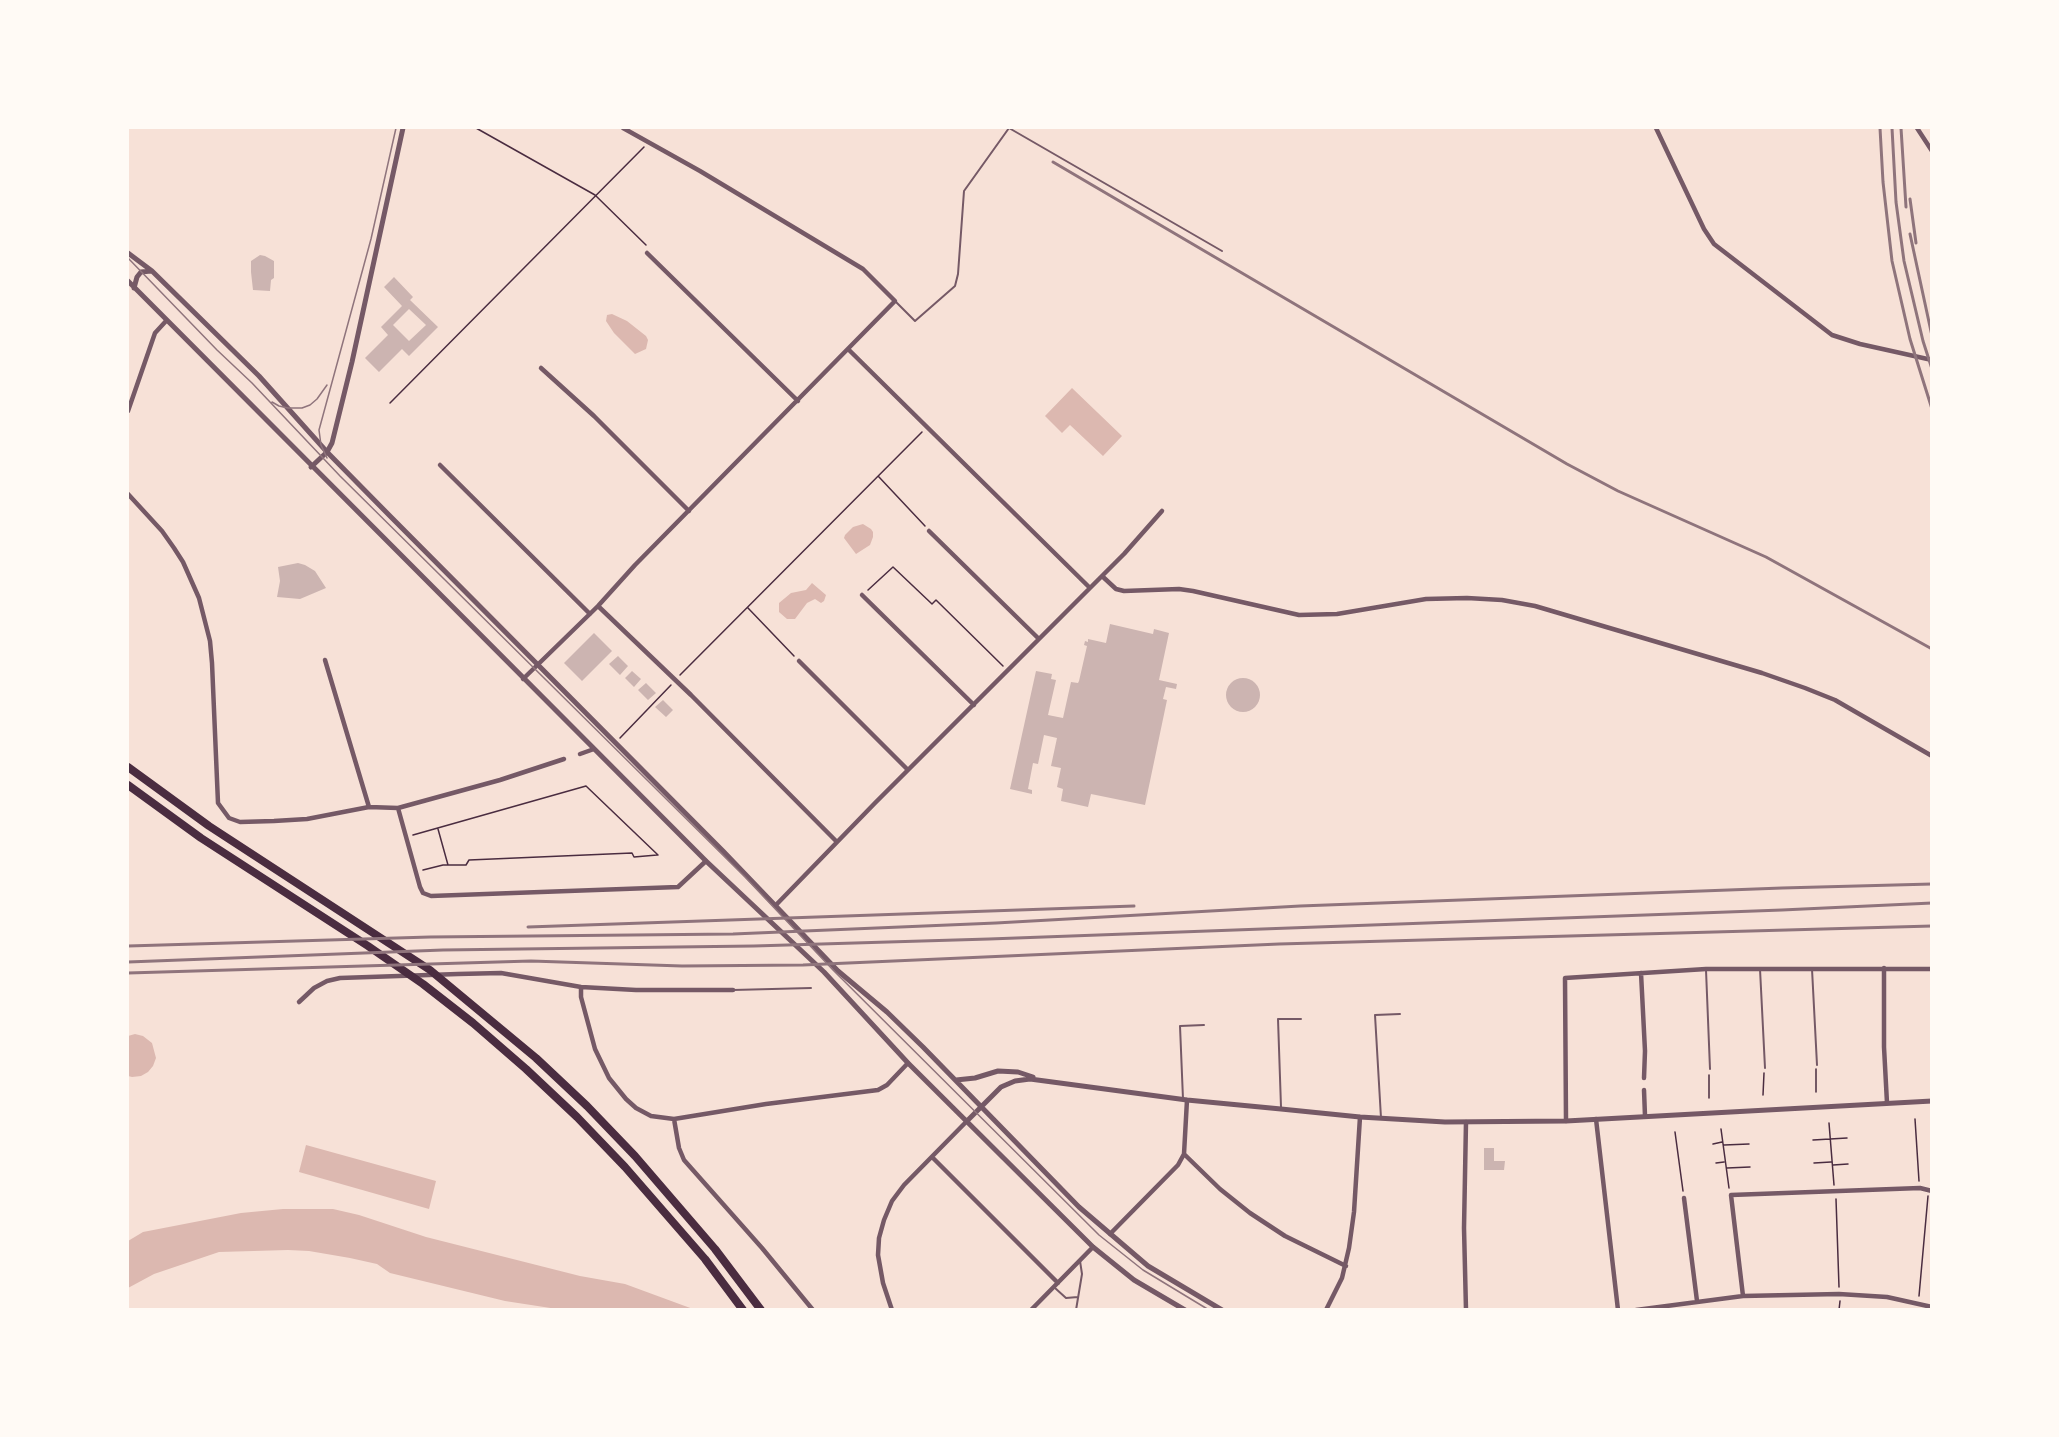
<!DOCTYPE html>
<style>
body{margin:0}
#map{position:relative;width:2059px;height:1437px;overflow:hidden;background:#f7e1d7;font-family:"Fira Sans Condensed",sans-serif}
canvas{display:block}
.frame{position:absolute;inset:0;border:129px solid #fffaf5;pointer-events:none}
</style>
<div id="map">
<canvas width="2059" height="1437"></canvas>
<div class="frame"></div>
</div>
<script>
const g = document.querySelector('canvas').getContext('2d');
g.lineJoin = 'round';
function paint(path, color) {
  g.fillStyle = color;
  g.fill(path, 'evenodd');
}
function toPath(rows) {
  const path = new Path2D();
  for (const r of rows) {
    if (r.length === 3) {
      path.moveTo(r[0] + r[2], r[1]);
      path.arc(r[0], r[1], r[2], 0, 2 * Math.PI);
      continue;
    }
    path.moveTo(r[0], r[1]);
    for (let i = 2; i < r.length; i += 2) path.lineTo(r[i], r[i + 1]);
  }
  return path;
}
function stroke(path, color, width, dash) {
  g.strokeStyle = color;
  g.lineWidth = width;
  g.lineCap = dash ? 'butt' : 'round';
  g.setLineDash(dash || []);
  g.stroke(path);
}
paint(toPath([
 [612,314,627,321,646,336,648,340,646,349,635,354,614,333,606,321,607,315],
 [1072,388,1122,436,1103,456,1070,425,1062,433,1045,416],
 [863,524,871,529,873,532,873,537,870,545,856,554,844,538,845,535,853,527],
 [812,583,826,595,824,601,821,603,815,599,807,603,795,619,787,619,779,612,779,603,791,593,806,590],
 [135,1034,143,1036,152,1043,156,1058,153,1066,148,1072,141,1076,132,1077,128,1076,128,1036],
 [306,1145,436,1181,429,1209,299,1172],
 [283,1209,333,1209,359,1215,426,1237,580,1276,625,1284,693,1309,557,1309,505,1301,390,1273,377,1264,350,1258,309,1251,288,1250,219,1252,154,1274,128,1288,128,1241,143,1232,241,1213]
]), '#dcb8b0');
paint(toPath([
 [260,255,265,256,274,261,274,278,271,280,270,291,253,290,251,272,251,261],
 [394,277,413,297,410,300,438,327,409,356,402,349,379,372,365,358,388,335,381,327,402,306,384,287],
 [409,309,426,325,409,341,393,325],
 [298,563,305,565,315,571,326,588,300,599,277,597,280,581,278,567],
 [1110,624,1153,634,1154,629,1169,633,1159,680,1177,684,1176,689,1166,687,1163,699,1167,700,1145,805,1091,794,1088,807,1061,801,1063,789,1057,787,1061,768,1051,766,1057,738,1044,735,1038,764,1033,763,1028,789,1032,790,1032,794,1010,789,1036,671,1052,674,1051,679,1056,680,1048,715,1063,718,1071,682,1078,683,1079,681,1087,646,1084,645,1085,641,1088,642,1088,639,1106,643],
 [594,633,612,651,582,681,564,663],
 [618,656,628,666,620,675,609,664],
 [632,671,641,679,634,687,625,678],
 [1243,695,17],
 [646,683,656,693,648,700,638,690],
 [663,700,673,710,666,717,655,707],
 [1484,1148,1494,1148,1494,1161,1505,1161,1504,1170,1484,1170]
]), '#ccb4b1');
stroke(toPath([
 [476,128,595,195,646,245],
 [390,403,644,147],
 [879,477,925,526],
 [868,590,893,567,932,604,936,600,1003,666],
 [748,608,794,656],
 [680,675,922,432],
 [620,738,671,685],
 [438,829,448,865],
 [413,835,586,786,658,855],
 [423,870,443,865,466,865,469,860,632,853,634,857,657,855],
 [1816,1069,1816,1092],
 [1709,1075,1709,1098],
 [1763,1095,1764,1073],
 [1915,1119,1919,1181],
 [1829,1123,1834,1185],
 [1721,1129,1729,1188],
 [1675,1132,1683,1191],
 [1813,1140,1847,1138],
 [1713,1144,1722,1142],
 [1724,1145,1749,1144],
 [1716,1163,1724,1162],
 [1814,1163,1831,1162],
 [1833,1165,1848,1164],
 [1727,1168,1750,1167],
 [1836,1199,1839,1287],
 [1919,1296,1928,1196],
 [1839,1310,1840,1301]
]), '#4a2c40', 1.5);
stroke(toPath([
 [1009,128,1222,251],
 [895,301,915,321,955,286,958,274,964,191,1009,128],
 [1760,969,1765,1068],
 [1812,969,1817,1065],
 [1706,970,1710,1069],
 [733,990,811,988],
 [1183,1099,1180,1026,1204,1025],
 [1281,1107,1278,1019,1301,1019],
 [1381,1118,1375,1015,1400,1014],
 [1055,1288,1066,1298,1078,1297],
 [1076,1310,1082,1274,1080,1261]
]), '#755966', 2);
stroke(toPath([
 [1656,128,1704,229,1714,244,1832,335,1860,344,1932,360],
 [1917,128,1932,151],
 [647,253,798,401],
 [848,349,1090,588],
 [541,368,594,416,689,511],
 [128,411,155,333,166,321],
 [440,465,590,614],
 [128,494,162,531,174,548,183,562,199,598,210,641,212,663,218,803,229,818,240,822,274,821,307,819,369,807,398,808,500,780,564,759],
 [929,531,1039,639],
 [1102,576,1116,589,1124,591,1179,589,1193,591,1299,615,1337,614,1426,599,1467,598,1502,600,1535,606,1762,673,1805,688,1835,700,1932,756],
 [862,595,974,705],
 [598,606,691,695,837,842],
 [325,660,369,807],
 [799,661,908,770],
 [523,679,598,606,635,565,895,301,863,269,700,171,623,128],
 [580,754,594,749],
 [398,808,420,887,423,893,431,896,678,887,706,861],
 [775,906,875,803,1124,554,1162,511],
 [1884,968,1884,1047,1887,1103],
 [1641,973,1645,1051,1644,1078],
 [581,987,581,997,595,1049,609,1078,626,1099,636,1108,651,1116,674,1119,679,1148,684,1160,762,1248,813,1310],
 [299,1002,314,988,327,981,340,978,458,974,501,973,581,987,636,990,733,990],
 [1644,1090,1645,1116],
 [674,1119,766,1104,878,1090,887,1085,908,1063],
 [1596,1119,1618,1310],
 [1566,1121,1565,978,1706,969,1932,969],
 [1466,1122,1464,1228,1466,1310],
 [1184,1154,1220,1189,1250,1213,1285,1236,1346,1266],
 [932,1157,1058,1283],
 [1684,1198,1697,1301],
 [1110,1234,1178,1165,1184,1154,1187,1100],
 [1743,1296,1731,1195,1920,1188,1932,1191],
 [892,1310,883,1283,878,1255,879,1238,884,1220,892,1201,904,1185,967,1121],
 [1031,1310,1093,1247],
 [1326,1310,1342,1278,1349,1248,1354,1212,1360,1117],
 [1636,1310,1743,1296,1839,1294,1887,1297,1932,1307]
]), '#755966', 4.5);
stroke(toPath([
 [128,253,152,271,259,376,327,452,389,515,723,851,838,971,887,1012,923,1047,1079,1207,1148,1266,1222,1310],
 [128,281,706,861,824,972,908,1063,1093,1247,1134,1280,1185,1310],
 [134,288,137,277,141,272,151,271],
 [311,467,327,452,332,443,352,362,403,128],
 [956,1080,975,1078,998,1071,1018,1072,1033,1077],
 [967,1121,1001,1087,1015,1081,1030,1079,1187,1100,1281,1109,1360,1117,1445,1122,1566,1121,1932,1101]
]), '#755966', 5);
stroke(toPath([
 [128,767,209,826,430,970,536,1058,587,1106,635,1156,715,1249,761,1310],
 [128,785,201,838,368,946,423,984,473,1023,526,1069,577,1117,625,1167,705,1259,743,1310]
]), '#4a2c40', 8);
stroke(toPath([
 [128,258,217,350,252,383,340,476,745,877,833,970,1099,1235,1143,1270,1209,1310],
 [272,402,279,406,288,408,302,408,310,405,317,399,327,385],
 [327,458,321,445,319,430,371,239,396,128]
]), '#8f747c', 1.5);
stroke(toPath([
 [1880,128,1883,182,1892,261,1910,339,1932,409],
 [1892,128,1896,202,1904,261,1923,341,1932,369],
 [1901,128,1906,207],
 [1053,162,1567,464,1618,491,1766,557,1932,649],
 [1910,199,1916,243],
 [1910,234,1932,336],
 [528,927,1134,906],
 [128,946,430,937,733,934,996,923,1300,906,1782,888,1932,884],
 [128,962,443,950,754,946,989,939,1782,910,1932,903],
 [128,973,531,961,682,966,803,965,1279,944,1932,926]
]), '#8f747c', 3);
</script>
